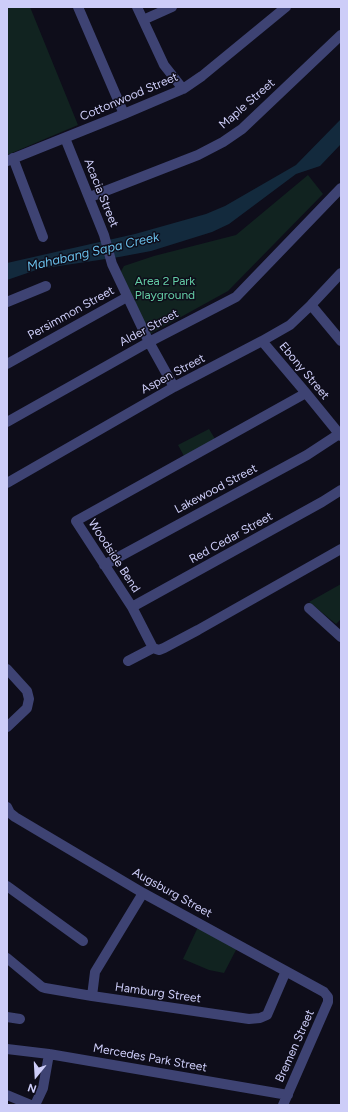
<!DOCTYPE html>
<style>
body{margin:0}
#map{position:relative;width:348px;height:1112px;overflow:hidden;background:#0e0d1a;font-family:Figtree,sans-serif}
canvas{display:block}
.frame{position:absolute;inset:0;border:8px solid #cdcdf8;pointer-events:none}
.north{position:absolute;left:16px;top:1056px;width:40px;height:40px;-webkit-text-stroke:3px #0e0d1a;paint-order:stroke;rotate:198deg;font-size:11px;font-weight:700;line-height:16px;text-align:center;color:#cdcdf8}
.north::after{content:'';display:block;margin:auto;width:14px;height:18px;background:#cdcdf8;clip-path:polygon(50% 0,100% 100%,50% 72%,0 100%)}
</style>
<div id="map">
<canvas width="348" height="1112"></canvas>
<div class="frame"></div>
<div class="north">N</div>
</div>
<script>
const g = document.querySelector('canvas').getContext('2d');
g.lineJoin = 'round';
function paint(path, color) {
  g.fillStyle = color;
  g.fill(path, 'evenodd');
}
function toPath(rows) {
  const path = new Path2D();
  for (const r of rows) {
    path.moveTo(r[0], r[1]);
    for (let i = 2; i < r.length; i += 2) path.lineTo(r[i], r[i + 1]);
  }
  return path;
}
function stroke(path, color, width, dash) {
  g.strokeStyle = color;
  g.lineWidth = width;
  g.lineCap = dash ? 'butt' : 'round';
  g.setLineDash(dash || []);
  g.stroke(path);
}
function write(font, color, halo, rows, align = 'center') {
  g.font = font + ' Figtree,sans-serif';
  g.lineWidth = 3;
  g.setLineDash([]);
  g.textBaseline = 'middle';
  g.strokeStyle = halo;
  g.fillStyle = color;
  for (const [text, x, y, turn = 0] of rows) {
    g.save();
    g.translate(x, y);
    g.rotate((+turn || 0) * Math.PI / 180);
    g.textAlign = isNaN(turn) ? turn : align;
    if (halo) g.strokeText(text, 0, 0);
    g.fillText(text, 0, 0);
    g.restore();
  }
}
paint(toPath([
 [7,7,30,7,78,125,7,155],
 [308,175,323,194,228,291,150,334,120,273,124,266,154,256,236,235],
 [209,429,215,439,184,456,178,445],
 [341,584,341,619,336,624,309,602],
 [198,927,237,948,224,973,209,970,183,959]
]), '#112320');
paint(toPath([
 [341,119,341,144,320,166,296,174,229,224,212,232,151,251,119,257,39,269,7,280,7,263,135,234,206,214,225,206,296,165]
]), '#132a3d');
stroke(toPath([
 [78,7,124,114],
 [137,7,164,65,183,89],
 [143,20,172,7],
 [65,138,104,235,112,264,149,342,174,387],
 [13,158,43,237],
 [7,161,124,114,183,89,202,76,286,7],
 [90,197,198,155,223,142,242,129,341,35],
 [7,302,46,286],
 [311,305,341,341],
 [262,341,306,393,341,436],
 [7,364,127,297],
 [306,393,76,521,132,607,153,648,159,650,164,648,198,630,341,549],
 [7,422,149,342,236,297,341,188],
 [7,483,174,387,262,341,290,325,311,305,341,273],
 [104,565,307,455,339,434],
 [132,607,322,502,341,490],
 [309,608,341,637],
 [128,661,153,648],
 [7,669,27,691,29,699,27,708,7,727],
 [7,807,10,813,15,817,143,893,324,992,328,997,328,1002,283,1105],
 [7,886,83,941],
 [7,958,42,987,45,988,92,996,249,1019,260,1018,267,1015,286,971],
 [92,996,95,972,143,893],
 [7,1017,20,1019],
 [7,1049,49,1054,288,1095],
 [7,1095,31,1105],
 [35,1105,43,1088,49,1054]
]), '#3e4373', 10);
write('12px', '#cdcdf8', '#0e0d1a', [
 ["Cottonwood Street",129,97,-23],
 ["Maple Street",247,104,-41],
 ["Acacia Street",101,193,68],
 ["Persimmon Street",71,313,-29],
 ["Alder Street",149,328,-28],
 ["Ebony Street",304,371,50],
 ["Aspen Street",173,374,-28],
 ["Lakewood Street",216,489,-28],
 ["Red Cedar Street",231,538,-29],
 ["Woodside Bend",114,556,57],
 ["Augsburg Street",172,893,29],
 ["Hamburg Street",158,993,8],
 ["Bremen Street",295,1046,-66],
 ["Mercedes Park Street",150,1058,10]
]);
write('12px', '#64cda5', '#0e0d1a', [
 ["Area 2 Park",165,281],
 ["Playground",165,295]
]);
write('italic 13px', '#69bfea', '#0e0d1a', [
 ["Mahabang Sapa Creek",93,252,-13]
]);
</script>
